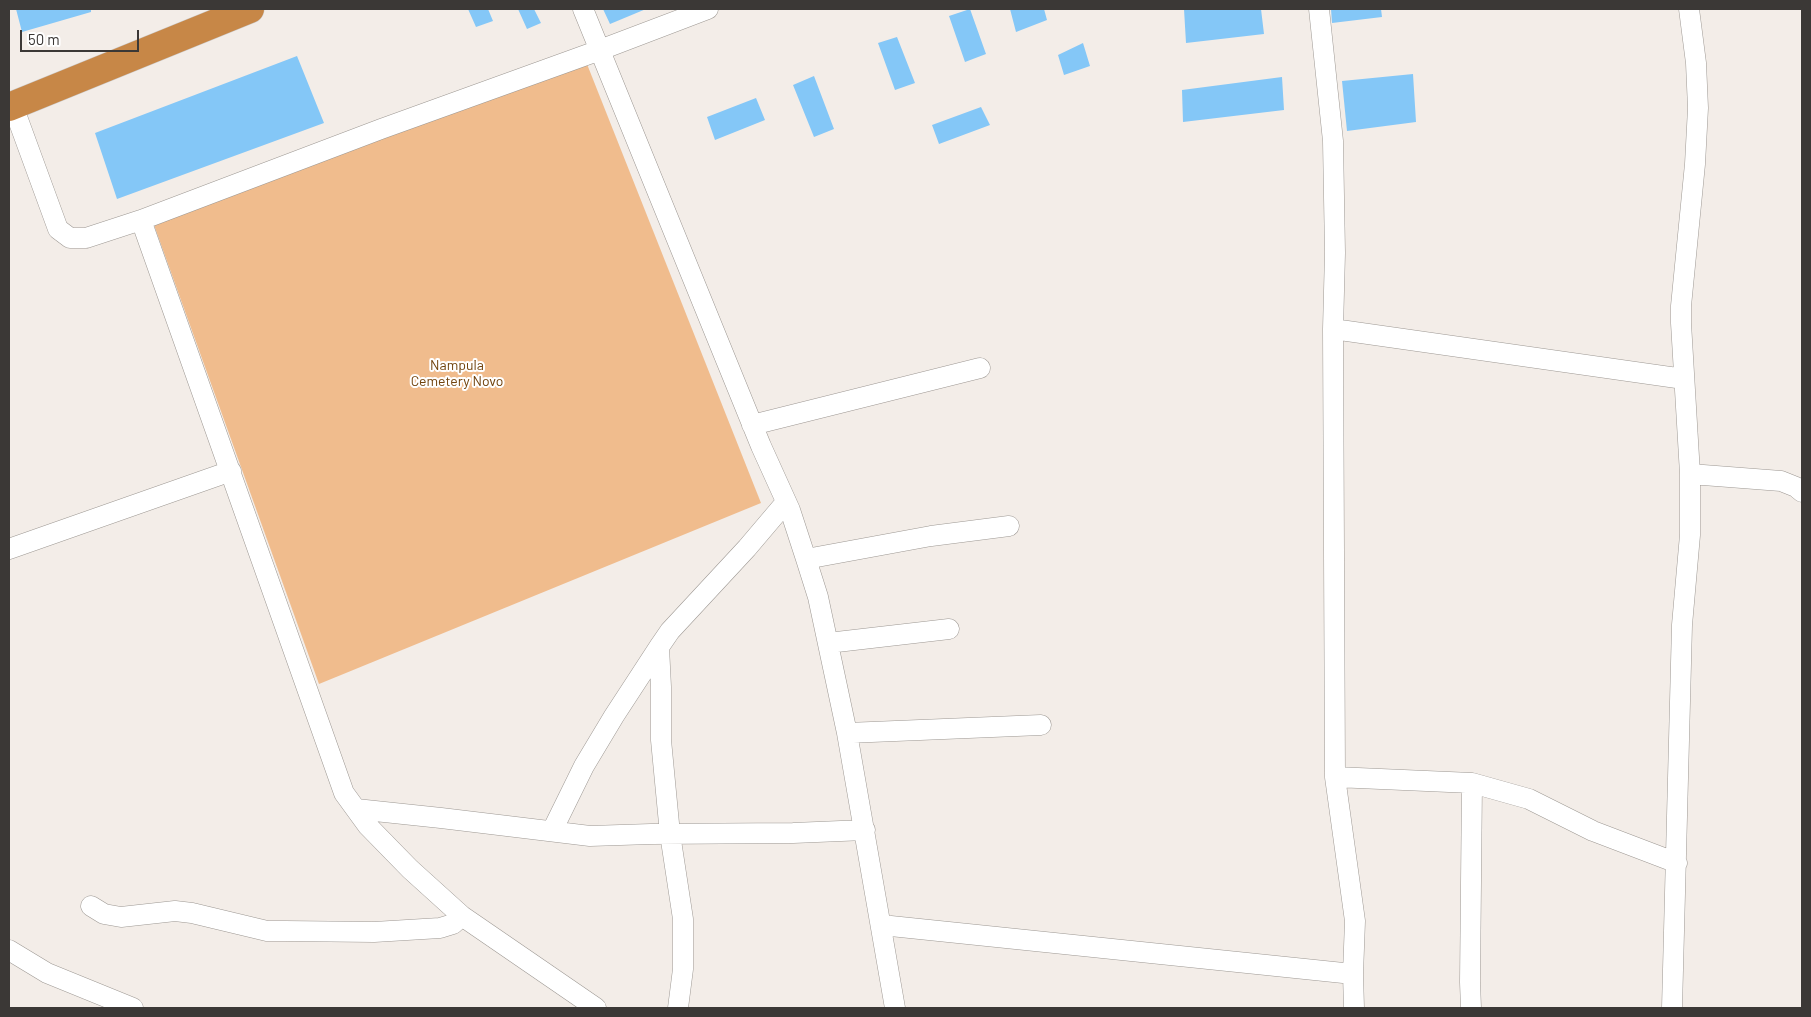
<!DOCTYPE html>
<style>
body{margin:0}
#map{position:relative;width:1811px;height:1017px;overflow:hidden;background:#f3ede8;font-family:Barlow,sans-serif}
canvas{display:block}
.frame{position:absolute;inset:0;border:10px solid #3b3836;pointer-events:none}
.scale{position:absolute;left:20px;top:30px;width:119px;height:22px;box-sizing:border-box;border:2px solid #3b3836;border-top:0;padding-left:6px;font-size:15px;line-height:18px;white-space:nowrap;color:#3b3836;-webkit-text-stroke:4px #fff;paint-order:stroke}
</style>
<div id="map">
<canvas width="1811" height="1017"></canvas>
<div class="frame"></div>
<div class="scale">50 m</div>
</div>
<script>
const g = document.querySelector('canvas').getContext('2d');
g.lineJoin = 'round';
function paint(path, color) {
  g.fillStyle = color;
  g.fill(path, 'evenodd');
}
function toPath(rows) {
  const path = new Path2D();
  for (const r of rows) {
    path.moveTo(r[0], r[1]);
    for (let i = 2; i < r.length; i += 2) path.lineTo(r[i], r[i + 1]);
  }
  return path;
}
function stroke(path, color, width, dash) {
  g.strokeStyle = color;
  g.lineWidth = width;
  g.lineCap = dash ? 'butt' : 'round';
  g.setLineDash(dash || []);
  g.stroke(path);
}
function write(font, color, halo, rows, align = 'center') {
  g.font = font + ' Barlow,sans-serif';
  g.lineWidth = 4;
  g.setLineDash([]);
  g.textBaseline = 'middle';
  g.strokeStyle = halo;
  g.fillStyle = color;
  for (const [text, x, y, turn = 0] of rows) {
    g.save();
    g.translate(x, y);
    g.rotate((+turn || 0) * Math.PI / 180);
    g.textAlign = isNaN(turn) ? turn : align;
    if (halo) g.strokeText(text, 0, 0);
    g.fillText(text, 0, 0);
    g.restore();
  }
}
paint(toPath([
 [581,49,761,503,319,684,154,225]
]), '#f0bc8d');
paint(toPath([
 [16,9,91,9,91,12,22,32],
 [468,9,488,9,493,21,476,27],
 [518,9,534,9,541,23,527,29],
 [603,9,646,9,610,24],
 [970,9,986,54,965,62,949,16],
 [1010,9,1044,9,1047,20,1016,32],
 [1184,9,1261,9,1264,34,1186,43],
 [1331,9,1381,9,1382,17,1332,23],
 [897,37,915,83,895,90,878,43],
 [1083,43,1090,66,1064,75,1058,55],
 [297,56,324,123,117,199,95,133],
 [1413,74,1416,122,1347,131,1342,81],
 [814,76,834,129,814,137,793,85],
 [1282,77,1284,110,1183,122,1182,90],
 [756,98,765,120,715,140,707,117],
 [981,107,990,125,939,144,932,125]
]), '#84c7f7');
const minor = toPath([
 [583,9,761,446,790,510,806,559,818,597,847,733,895,1008],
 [1319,9,1333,141,1335,253,1333,329,1335,777,1355,921,1353,974,1354,1008],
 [13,106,58,229,70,238,86,238,141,220,381,129,600,50,708,9],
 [141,220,344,793,368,826,410,869,462,916,596,1008],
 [1333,329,1684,379],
 [752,425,980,368],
 [1690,474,1781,481,1796,487,1802,492],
 [9,549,231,471],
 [806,559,931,536,1009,526],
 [828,643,949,629],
 [847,733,1041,725],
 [1335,777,1472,783,1529,799,1593,831,1677,863],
 [356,809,441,818,590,836,651,834,793,833,865,830],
 [552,831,584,766,614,716,659,647],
 [91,906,104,914,121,917,175,911,192,913,267,931,285,931,374,932,440,928,453,924,462,916],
 [881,925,1353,974],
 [9,950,47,973,133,1008],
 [678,1008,683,969,683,919,670,834,661,740,661,687,659,647,670,631,747,548,786,502],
 [1471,1008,1470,982,1472,783],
 [1672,1008,1682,625,1690,535,1690,474,1681,323,1681,306,1695,164,1698,108,1696,63,1689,9]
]);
const highway = toPath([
 [9,107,250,9]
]);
stroke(minor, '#9d9893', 21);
stroke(highway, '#cccbcb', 29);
stroke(minor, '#fff', 20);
stroke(highway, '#c78747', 28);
write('14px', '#71430d', '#fff', [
 ["Nampula",457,365],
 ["Cemetery Novo",457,381]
]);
</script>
